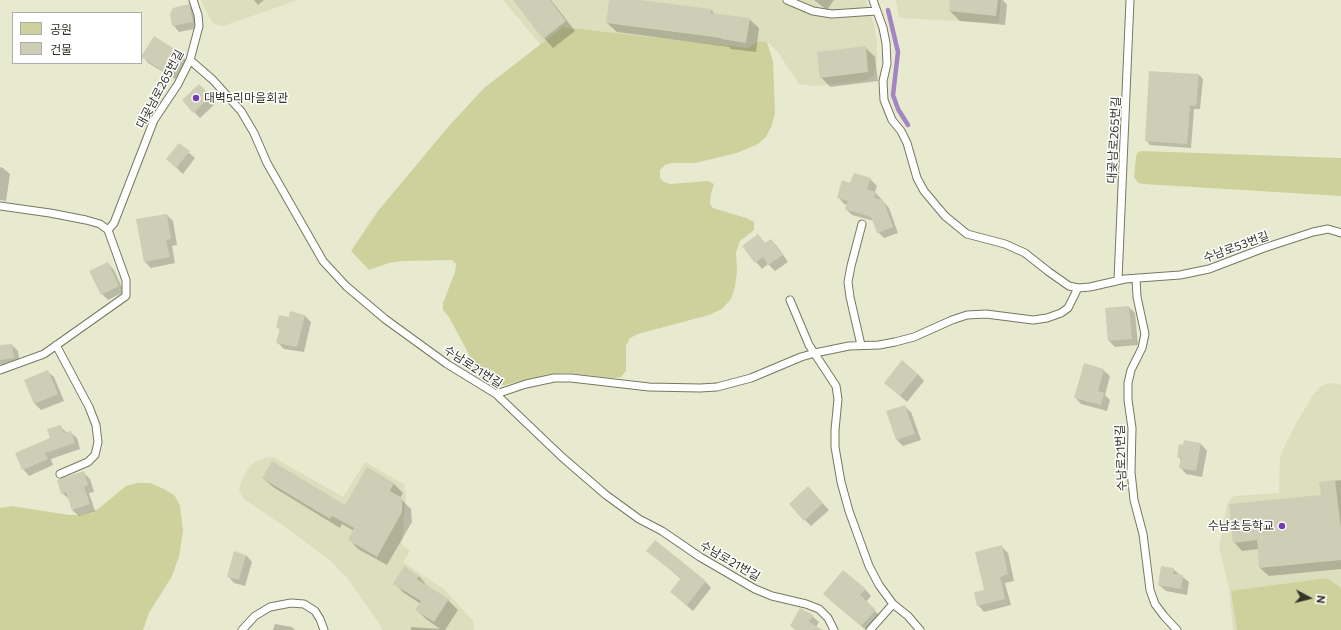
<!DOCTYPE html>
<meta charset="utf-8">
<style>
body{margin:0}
#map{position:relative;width:1341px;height:630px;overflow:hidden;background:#e8ead0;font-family:Commissioner,"Noto Sans KR",sans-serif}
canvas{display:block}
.legend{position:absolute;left:12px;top:12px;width:130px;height:52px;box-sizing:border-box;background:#fff;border:1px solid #adada9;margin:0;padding:5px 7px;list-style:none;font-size:12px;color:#333329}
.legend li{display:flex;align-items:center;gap:8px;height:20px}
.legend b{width:20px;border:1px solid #adada9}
.north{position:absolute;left:1289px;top:578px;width:40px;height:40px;-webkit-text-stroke:3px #fff;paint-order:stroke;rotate:97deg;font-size:11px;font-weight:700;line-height:16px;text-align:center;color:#333329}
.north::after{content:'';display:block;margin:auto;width:14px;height:18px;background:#333329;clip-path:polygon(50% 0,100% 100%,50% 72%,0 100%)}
</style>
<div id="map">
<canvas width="1341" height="630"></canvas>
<ul class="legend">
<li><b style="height:11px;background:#cfd19d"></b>공원</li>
<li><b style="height:11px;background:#cdceb5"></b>건물</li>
</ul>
<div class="north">N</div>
</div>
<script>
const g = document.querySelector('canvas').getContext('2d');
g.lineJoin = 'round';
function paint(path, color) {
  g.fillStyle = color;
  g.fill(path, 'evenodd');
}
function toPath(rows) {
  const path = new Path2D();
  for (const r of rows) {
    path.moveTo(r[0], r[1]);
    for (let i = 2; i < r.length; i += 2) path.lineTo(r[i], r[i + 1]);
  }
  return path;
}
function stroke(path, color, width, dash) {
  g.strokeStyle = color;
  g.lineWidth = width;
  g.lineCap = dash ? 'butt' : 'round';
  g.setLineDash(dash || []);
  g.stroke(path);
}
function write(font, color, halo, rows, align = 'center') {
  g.font = font + ' Commissioner,"Noto Sans KR",sans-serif';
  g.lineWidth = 3;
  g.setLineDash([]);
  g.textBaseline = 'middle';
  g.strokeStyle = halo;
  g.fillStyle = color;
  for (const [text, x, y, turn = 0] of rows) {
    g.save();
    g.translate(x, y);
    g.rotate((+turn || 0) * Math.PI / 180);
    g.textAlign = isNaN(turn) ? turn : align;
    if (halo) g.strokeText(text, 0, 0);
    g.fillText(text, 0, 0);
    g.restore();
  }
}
paint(toPath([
 [201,0,296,0,278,7,223,26,214,24,210,19],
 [503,0,866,0,874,24,877,42,877,58,874,76,864,81,846,83,814,86,799,84,777,51,767,42,758,41,748,48,563,27,541,45],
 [896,0,1001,0,999,23,899,18],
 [1328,383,1338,384,1341,385,1341,630,1233,630,1229,588,1219,547,1227,504,1234,496,1279,493,1280,456,1294,427,1313,395,1320,387],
 [273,457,343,497,365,462,404,484,406,495,402,545,410,551,403,562,445,590,473,621,474,630,382,630,381,626,348,579,332,562,281,524,244,499,239,490,242,479,248,469,254,462,264,458]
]), '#dcdebd');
paint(toPath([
 [563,27,748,48,758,41,767,42,773,61,775,113,772,125,766,137,758,144,737,153,695,163,672,163,665,165,660,170,660,178,664,182,670,184,708,181,714,184,711,194,710,204,713,208,746,218,754,222,754,230,740,241,736,253,737,271,735,287,731,299,722,309,709,315,638,334,630,338,626,346,626,371,621,377,613,378,567,373,549,374,505,385,494,385,483,380,475,374,473,363,465,347,449,317,443,310,443,303,455,272,456,264,452,260,402,261,389,263,369,270,351,251,378,211,448,127,484,88],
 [1141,151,1341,158,1341,196,1143,184,1138,183,1134,177,1136,158,1137,153],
 [137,483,150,483,164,489,175,496,180,506,183,531,179,557,172,576,149,613,143,630,0,630,0,508,12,506,69,515,82,515,98,509,126,486],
 [1327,578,1341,588,1341,630,1237,630,1231,591]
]), '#cfd19d');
paint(toPath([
 [254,0,264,0,258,5],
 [514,0,551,0,575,31,553,48,544,38],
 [610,0,632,0,711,10,715,14,749,19,759,28,756,52,731,49,729,47,617,32,607,23],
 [814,0,834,0,827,10],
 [951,0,1003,0,1007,5,1005,25,960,21,950,11],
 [189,5,195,12,199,28,179,32,173,25],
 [154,37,180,54,187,61,175,79,148,63,142,56],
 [865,47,875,57,878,81,830,87,821,77],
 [1199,75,1203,79,1200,109,1194,109,1191,148,1150,145,1146,140],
 [205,91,216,103,200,118,194,112],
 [179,144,195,158,183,174,167,159],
 [0,167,3,168,10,174,6,201,0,200],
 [870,179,877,186,875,192,889,208,898,233,884,238,878,232,874,221,852,215,846,209,847,205,844,204,838,197,851,184],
 [167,215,173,221,177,245,172,246,175,263,151,268,145,262,137,220],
 [758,235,766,244,771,240,777,246,788,262,775,271,768,264,762,269,743,246],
 [108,263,114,270,124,292,108,300,102,294],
 [1129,307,1135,313,1138,345,1115,347,1109,341],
 [305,316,311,322,304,352,284,349,277,342,281,330,277,327,289,318],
 [12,345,18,351,20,364,3,367,0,364,0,346],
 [1103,370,1110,376,1105,395,1110,400,1107,411,1081,404,1075,397],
 [47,371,54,377,64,401,41,410,35,404,25,380],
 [918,374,924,381,907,402,885,383],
 [904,406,911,412,921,440,903,446,897,440,887,412],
 [60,426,67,433,70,432,77,438,80,449,51,459,53,465,29,476,23,469,52,439],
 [1201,444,1207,451,1202,477,1186,474,1180,467,1181,460,1178,456],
 [83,472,90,479,94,492,89,493,95,511,79,516,72,510,69,499,62,493],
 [263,478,345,507,394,484,403,493,400,498,411,509,412,522,387,565,358,549,349,539,354,531,342,524,340,528,273,487],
 [1341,480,1341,569,1269,576,1260,568,1258,549,1242,551,1234,542,1322,496,1320,483],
 [808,488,829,510,811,526,805,520],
 [1002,547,1008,553,1014,581,1005,583,1011,605,984,612,978,605],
 [648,551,705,581,711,588,693,611,671,592,681,579],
 [246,555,252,562,245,586,234,583,228,576],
 [1173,569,1189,582,1187,595,1166,591,1159,585],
 [419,576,428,587,448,600,458,610,445,630,411,630,411,627,440,629,426,619,417,610,421,604,404,593,394,583],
 [865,589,871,596,866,602,881,617,869,630,866,630,830,600],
 [812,616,819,622,816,627,821,630,795,630,791,626],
 [275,624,292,627,295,630,273,630]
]), '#0003');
stroke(toPath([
 [888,10,898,52,893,95,898,109,908,125]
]), '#a186c3', 4.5);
paint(toPath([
 [513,0,550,0,566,21,543,39],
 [609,0,640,0,711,9,711,13,750,18,746,43,721,39,721,38,606,23],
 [950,0,998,0,996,16,949,11],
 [189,4,193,22,172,26,170,14,173,8],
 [154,36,181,53,168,74,141,57],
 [866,46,868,72,820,78,817,52],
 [1149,71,1199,74,1196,106,1190,105,1187,144,1145,141],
 [199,84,211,96,193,113,182,100],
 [179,143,190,151,176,168,166,159],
 [854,173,871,178,867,189,876,192,874,198,883,200,893,227,877,233,871,217,845,209,848,201,837,198,842,180,850,183],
 [167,214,171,239,166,240,170,257,144,262,136,219],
 [758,234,765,243,771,239,783,255,768,265,763,257,755,263,742,246],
 [108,262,119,286,101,295,89,271],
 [1129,306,1132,339,1108,341,1105,308],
 [290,311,305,315,297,347,276,343,280,328,276,327,279,315,289,317],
 [12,344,14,358,0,360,0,345],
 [902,360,918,374,900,396,884,383],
 [1084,363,1104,369,1098,391,1104,393,1101,405,1074,398],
 [48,370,58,394,34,404,24,380],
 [905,405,915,434,896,440,886,411],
 [61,425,64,433,71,431,75,443,45,453,48,459,22,470,15,453,50,438,47,429],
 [1184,440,1201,443,1196,471,1179,468,1181,457,1177,457,1179,444,1183,445],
 [272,461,345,505,367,467,394,483,390,491,402,498,402,512,377,557,348,540,354,528,332,516,330,519,262,478],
 [84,471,88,485,84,487,90,504,72,510,66,492,61,494,57,480],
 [1335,480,1341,529,1341,560,1259,568,1257,540,1233,543,1229,504,1321,495,1319,482],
 [808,486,823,503,804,521,789,504],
 [655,540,706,581,687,605,670,592,681,578,646,551],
 [1002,545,1008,574,1000,577,1005,599,977,606,974,592,984,590,975,552],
 [234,551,246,555,239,580,227,577],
 [404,566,419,576,417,579,449,599,434,622,415,610,421,601,393,584],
 [1161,566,1174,568,1173,574,1183,575,1181,589,1158,585],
 [843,570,866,589,860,595,876,610,861,626,823,594],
 [800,608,813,615,809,622,823,630,796,630,790,626]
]), '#cdceb5');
const service = toPath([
 [787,0,813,11,832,14,876,11],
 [873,0,883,28,886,43,887,64,883,81,884,100,892,120,901,131,907,143,917,178,924,191,945,216,967,234,1005,244,1025,253,1049,272,1069,286,1078,288,1090,287,1125,279,1180,275,1209,269,1264,248,1313,232,1328,229,1341,233],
 [190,60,213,80,241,111,254,133,267,163,323,261,346,286,385,319,447,364,496,394,562,457,606,495,639,519,662,531,700,557,755,589,772,596,806,604,819,609,828,618,834,630],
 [0,206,50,213,86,220,100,224,108,230,126,280,126,296,44,354,0,370],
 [108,230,114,223,154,120,178,84,190,60,199,26,198,15,193,0],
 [1136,278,1137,297,1145,334,1142,348,1131,370,1128,383,1128,400,1132,428,1131,472,1134,500,1143,534,1150,590,1155,604,1164,616,1177,630],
 [1118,280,1130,0],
 [790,300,809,345,836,386,838,399,835,430,835,447,841,482,849,511,869,566,879,585,893,604,870,630],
 [56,345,89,407,96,425,98,442,95,455,88,462,60,474],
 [861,345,850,297,848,282,851,266,862,224],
 [496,394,526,384,554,378,571,378,649,387,700,388,717,387,751,378,801,357,815,353,849,346,879,345,895,342,914,337,952,320,967,315,986,314,1033,320,1047,318,1061,313,1068,308,1078,288],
 [893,604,908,616,920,630],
 [242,630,255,616,270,607,291,603,304,604,315,611,320,619,324,630]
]);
stroke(service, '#777861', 9);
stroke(service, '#fff', 7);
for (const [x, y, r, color] of [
 [196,98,4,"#773bb1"],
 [1282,526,4,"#773bb1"]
]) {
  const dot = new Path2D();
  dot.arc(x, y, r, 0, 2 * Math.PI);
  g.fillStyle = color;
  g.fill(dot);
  stroke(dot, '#fff', 1.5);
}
write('12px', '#333329', '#fff', [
 ["대곶남로265번길",160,89,-62],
 ["대곶남로265번길",1114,140,-87],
 ["수남로53번길",1236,247,-20],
 ["수남로21번길",473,367,33],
 ["수남로21번길",1121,458,-92],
 ["수남로21번길",730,561,30]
]);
write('12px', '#333329', '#fff', [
 ["대벽5리마을회관",204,98],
 ["수남초등학교",1274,526,"right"]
], 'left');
</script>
